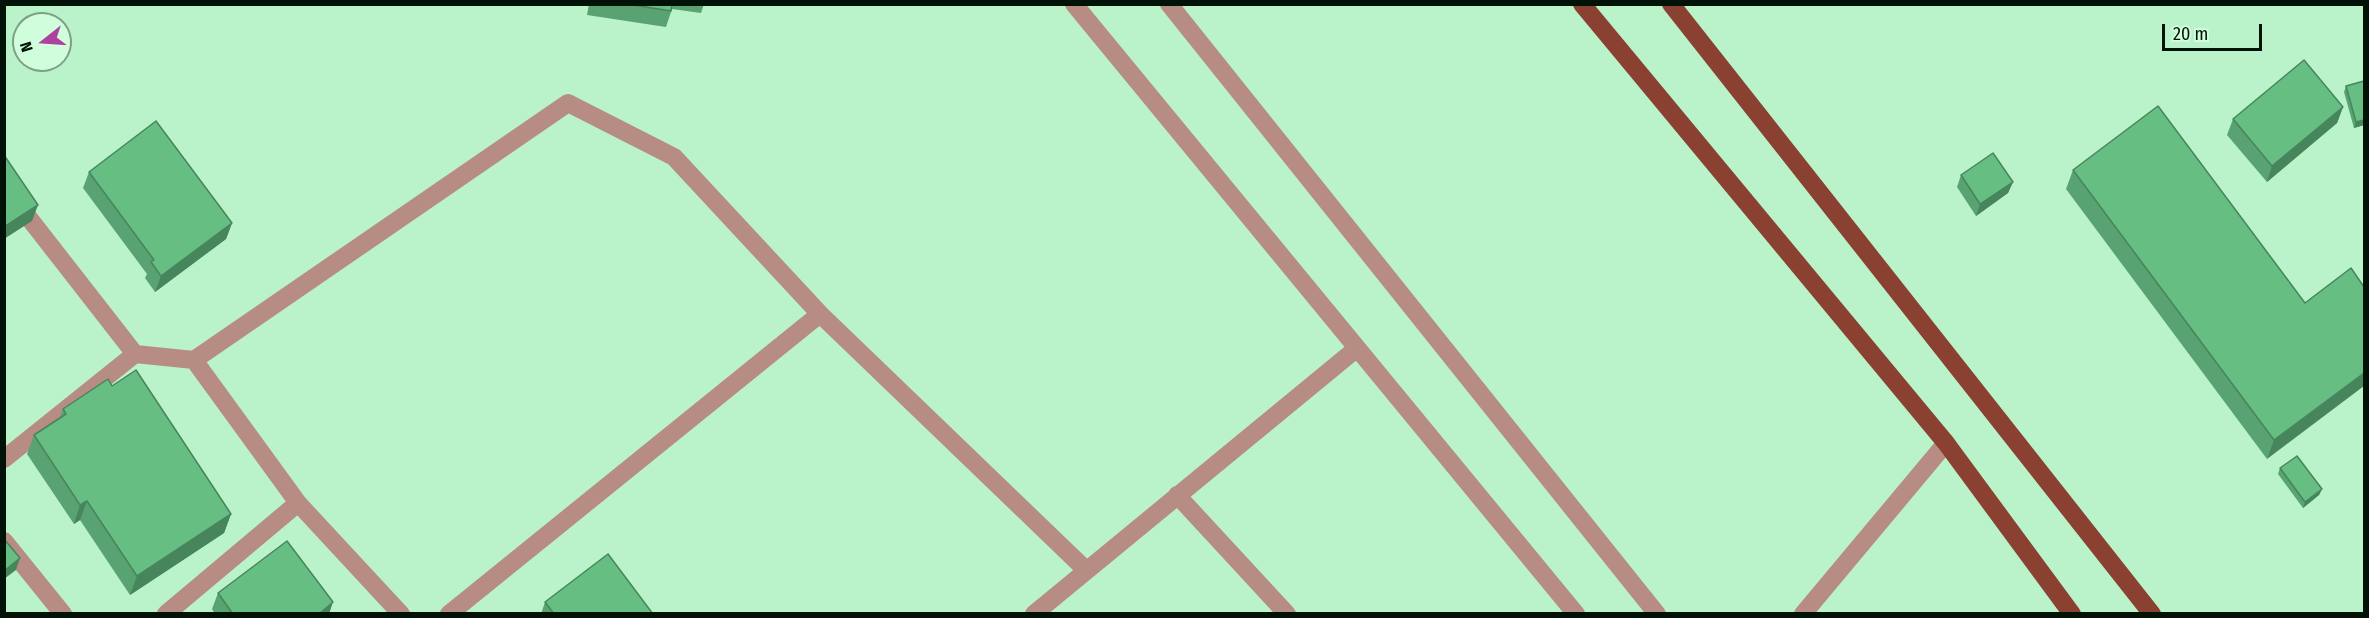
<!DOCTYPE html>
<style>
body{margin:0}
#map{position:relative;width:2369px;height:618px;overflow:hidden;background:#baf3ca;font-family:"Fira Sans Condensed",sans-serif}
canvas{display:block}
.frame{position:absolute;inset:0;border:6px solid #001306;pointer-events:none}
.north{position:absolute;left:12px;top:12px;width:60px;height:60px;box-sizing:border-box;background:#d0fedc;border:2px solid #7da086;border-radius:50%;rotate:253deg;font-size:16px;font-weight:700;line-height:24px;text-align:center;color:#001306}
.north::after{content:'';display:block;margin:auto;width:21px;height:27px;background:#ae41a0;clip-path:polygon(50% 0,100% 100%,50% 72%,0 100%)}
.scale{position:absolute;left:2162px;top:24px;width:100px;height:27px;box-sizing:border-box;border:3px solid #001306;border-top:0;padding-left:8px;font-size:18px;line-height:21px;white-space:nowrap;color:#001306;-webkit-text-stroke:4px #d0fedc;paint-order:stroke}
</style>
<div id="map">
<canvas width="2369" height="618"></canvas>
<div class="frame"></div>
<div class="north">N</div>
<div class="scale">20 m</div>
</div>
<script>
const g = document.querySelector('canvas').getContext('2d');
g.lineJoin = 'round';
function toPath(rows) {
  const path = new Path2D();
  for (const r of rows) {
    path.moveTo(r[0], r[1]);
    for (let i = 2; i < r.length; i += 2) path.lineTo(r[i], r[i + 1]);
  }
  return path;
}
function stroke(path, color, width, dash) {
  g.strokeStyle = color;
  g.lineWidth = width;
  g.lineCap = dash ? 'butt' : 'round';
  g.setLineDash(dash || []);
  g.stroke(path);
}
function paint(path, color) {
  g.fillStyle = color;
  g.fill(path, 'evenodd');
}
stroke(toPath([
 [1074,4,1576,614],
 [1169,4,1657,614],
 [4,186,135,354],
 [4,459,135,354,194,360],
 [1177,495,1287,614],
 [4,541,63,614],
 [166,614,298,503],
 [401,614,298,503,194,360,568,103,674,157,820,314,1086,570],
 [449,614,820,314],
 [1034,614,1356,349],
 [1803,614,1946,443]
]), '#b78c82', 18);
stroke(toPath([
 [1582,4,1946,443,2072,614],
 [1671,4,2152,614]
]), '#8b4132', 18);
paint(toPath([
 [589,4,704,4,701,13,672,9,666,27,587,15],
 [2346,86,2364,125,2354,128,2344,92],
 [2343,107,2337,123,2267,182,2227,135,2233,119],
 [2073,170,2305,303,2351,268,2267,459,2066,189],
 [89,172,232,223,226,239,155,292,145,278,147,274,83,188],
 [1961,175,2013,182,2008,193,1976,216,1957,187],
 [112,386,231,514,224,533,130,595,80,520,74,524,27,454,34,435,60,417,63,409],
 [2280,468,2322,489,2319,495,2303,508,2278,474],
 [218,593,329,614,215,614,212,609],
 [545,602,653,614,541,614]
]), '#58a371');
paint(toPath([
 [2343,107,2337,123,2267,182,2272,166],
 [2364,120,2364,125,2354,128,2356,122],
 [2013,182,2008,193,1976,216,1980,204],
 [38,205,32,221,4,239,4,227],
 [232,223,226,239,155,292,161,276],
 [2364,373,2364,386,2267,459,2274,440],
 [2322,489,2319,495,2303,508,2305,502],
 [87,501,80,520,74,524,80,505],
 [231,514,224,533,130,595,137,576],
 [20,558,16,570,4,579,4,571],
 [333,602,329,614,319,614]
]), '#47855c');
const building = toPath([
 [627,4,672,4,671,11,627,4],
 [2304,60,2343,107,2272,166,2233,119,2304,60],
 [2364,81,2364,120,2356,122,2346,86,2364,81],
 [2158,106,2305,303,2351,268,2364,287,2364,373,2274,440,2073,170,2158,106],
 [156,121,232,223,161,276,151,262,154,260,89,172,156,121],
 [1993,153,2013,182,1980,204,1961,175,1993,153],
 [4,155,38,205,4,227,4,155],
 [136,370,231,514,137,576,87,501,80,505,34,435,66,414,63,409,108,379,112,386,136,370],
 [2297,456,2322,489,2305,502,2280,468,2297,456],
 [4,539,20,558,4,571,4,539],
 [287,541,333,602,319,614,233,614,218,593,287,541],
 [608,554,653,614,554,614,545,602,608,554]
]);
paint(building, '#66be83');
stroke(building, '#47855c', 1.5);
</script>
